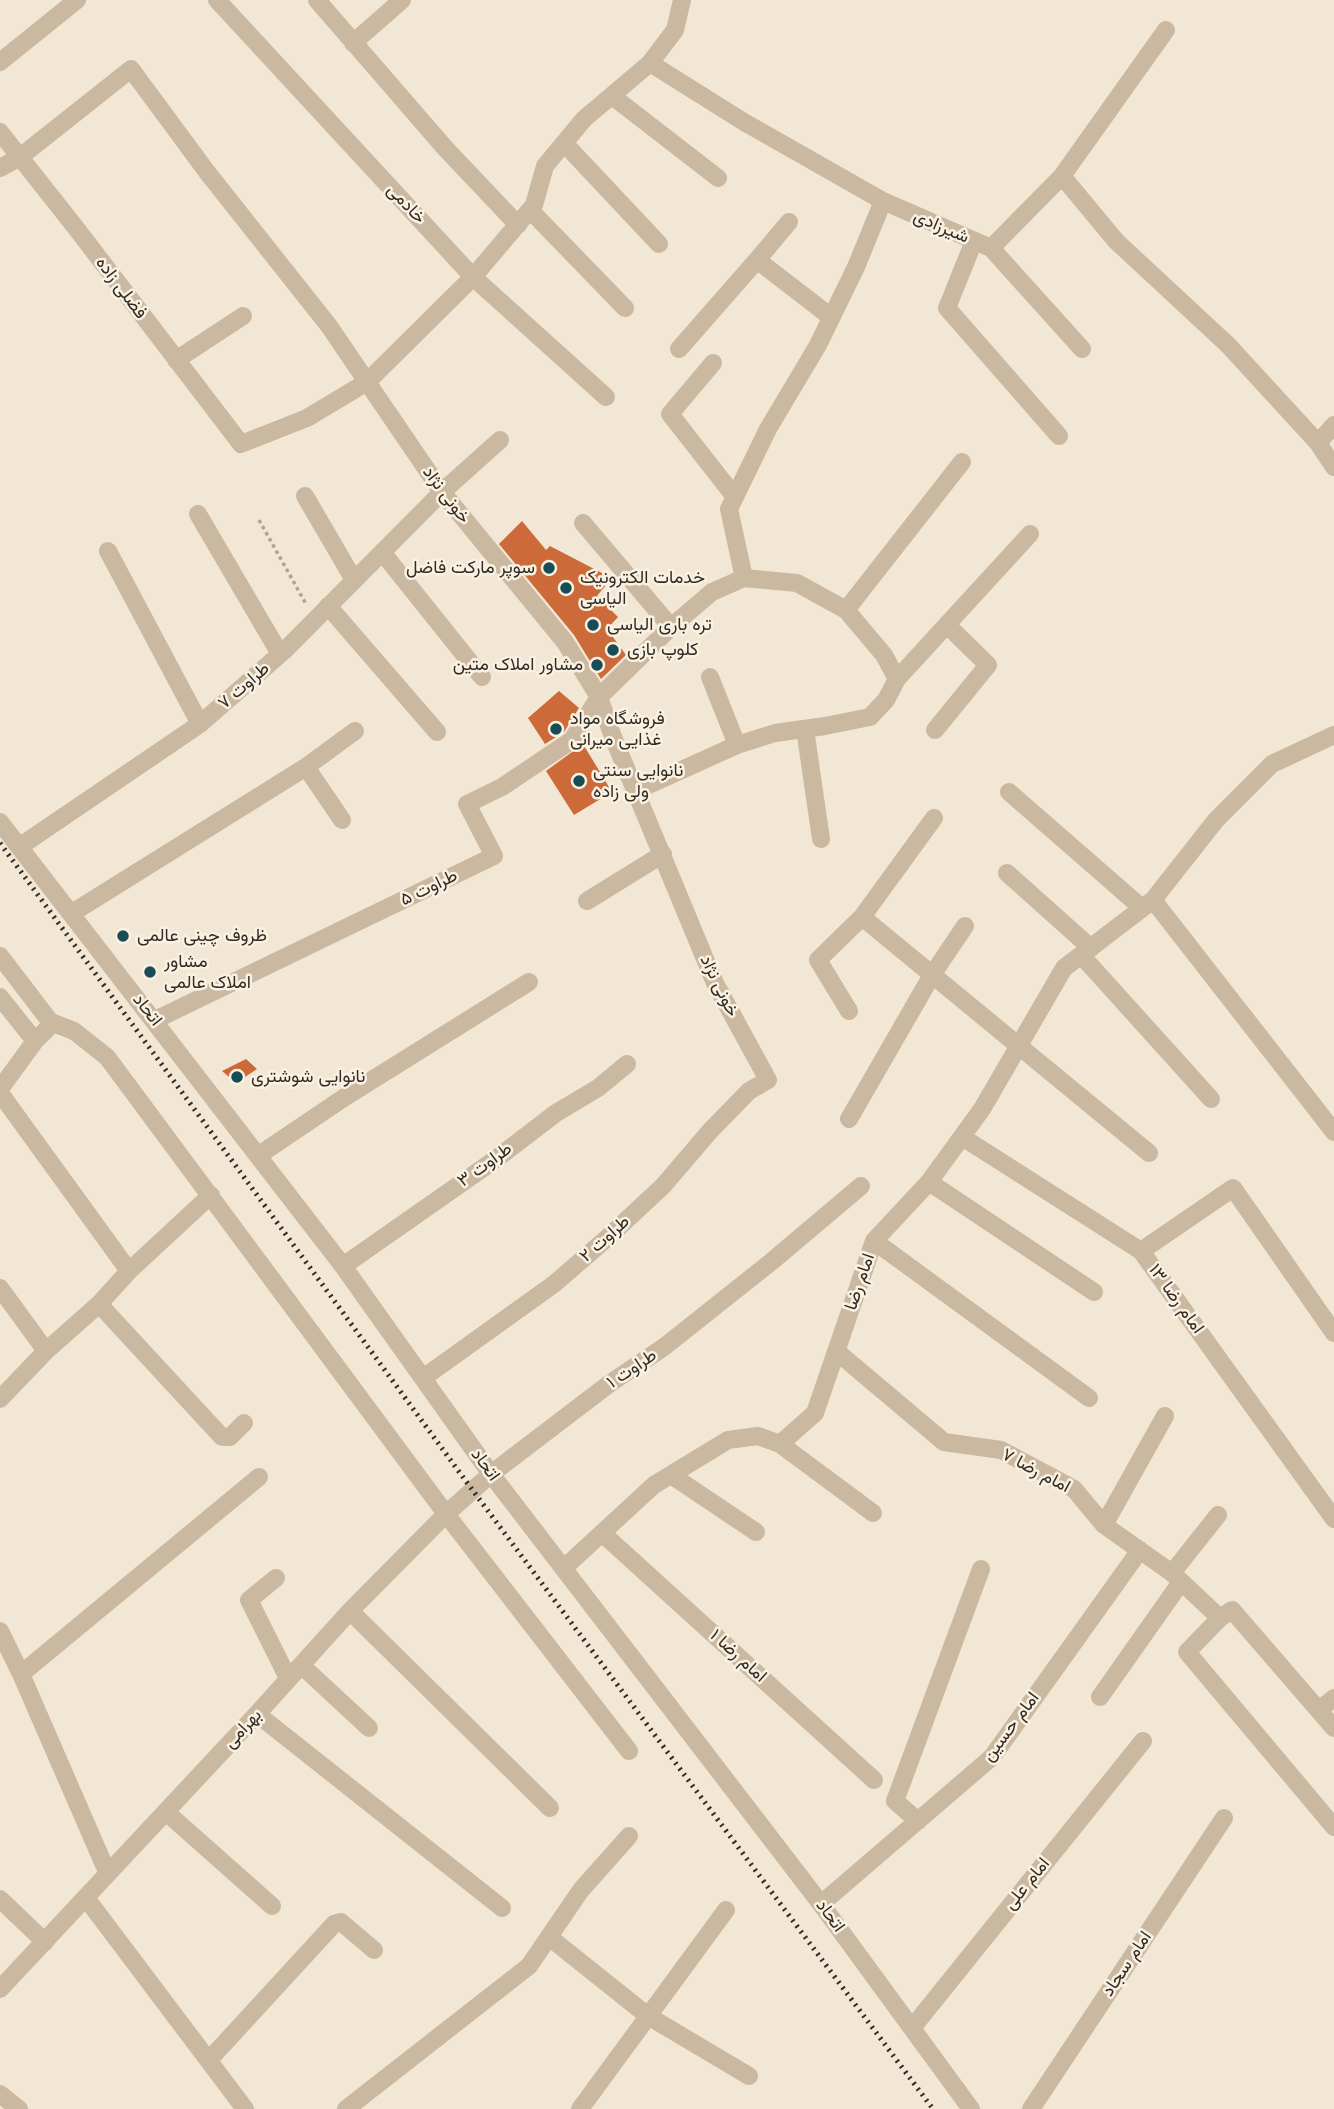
<!DOCTYPE html>
<meta charset="utf-8">
<style>
body{margin:0}
canvas{display:block;background:#f2e7d5}
</style>
<canvas width="1334" height="2109"></canvas>
<script>
const g = document.querySelector('canvas').getContext('2d');
g.lineJoin = 'round';
function paint(path, color) {
  g.fillStyle = color;
  g.fill(path, 'evenodd');
}
function toPath(rows) {
  const path = new Path2D();
  for (const r of rows) {
    path.moveTo(r[0], r[1]);
    for (let i = 2; i < r.length; i += 2) path.lineTo(r[i], r[i + 1]);
  }
  return path;
}
function stroke(path, color, width, dash) {
  g.strokeStyle = color;
  g.lineWidth = width;
  g.lineCap = dash ? 'butt' : 'round';
  g.setLineDash(dash || []);
  g.stroke(path);
}
function write(font, color, halo, rows, align = 'center') {
  g.font = font + ' Arial,Vazirmatn,sans-serif';
  g.lineWidth = 5;
  g.setLineDash([]);
  g.textBaseline = 'middle';
  g.strokeStyle = halo;
  g.fillStyle = color;
  for (const [text, x, y, turn = 0] of rows) {
    g.save();
    g.translate(x, y);
    g.rotate((+turn || 0) * Math.PI / 180);
    g.textAlign = isNaN(turn) ? turn : align;
    if (halo) g.strokeText(text, 0, 0);
    g.fillText(text, 0, 0);
    g.restore();
  }
}
paint(toPath([
 [522,521,546,550,550,546,602,573,606,585,597,596,618,617,607,629,626,655,601,679,574,635,499,544],
 [559,691,579,708,564,732,545,744,528,718],
 [583,744,612,792,574,815,546,771],
 [246,1059,257,1069,236,1083,222,1071]
]), '#cc6b39');
stroke(toPath([
 [259,520,306,604]
]), '#b5a28b', 3.5, [3.5, 3.5]);
stroke(toPath([
 [217,0,473,277,606,397],
 [317,0,445,148,518,225],
 [353,43,402,0],
 [0,62,77,0],
 [650,63,744,122,883,201,991,248,1082,349],
 [612,96,718,178],
 [0,132,76,228,241,444,307,418,367,382,473,277,534,205,545,166,584,119,650,63,675,30,682,0],
 [564,143,659,244],
 [0,168,20,157,131,69,207,172,329,326,442,492,565,642,599,697,613,737,715,983,768,1080,749,1091,710,1131,663,1186,606,1239,554,1284,423,1378],
 [1062,176,1116,241,1228,345,1318,443,1334,467],
 [530,210,625,308],
 [974,241,947,308,1059,436],
 [991,248,1062,176,1166,30],
 [757,260,789,222],
 [679,349,757,260,831,317],
 [176,360,243,316],
 [713,363,670,414,735,497],
 [1318,443,1334,425],
 [305,496,354,580],
 [198,514,280,654],
 [583,523,671,627],
 [108,551,200,724],
 [382,552,482,677],
 [328,606,437,732],
 [846,610,962,462],
 [710,677,737,745,775,733,825,726,870,717,886,700,897,679,884,655,846,610,797,583,744,578],
 [897,679,1030,534],
 [805,729,821,839],
 [935,730,988,665,947,625],
 [306,767,342,820],
 [635,791,737,745],
 [1009,792,1142,908],
 [934,818,862,917,1149,1153],
 [0,822,343,1266,491,1474,821,1904,971,2109],
 [19,847,200,724,285,650,442,492,500,440],
 [1007,873,1091,948],
 [1153,900,1334,1132],
 [587,901,663,854],
 [72,913,306,767,355,731],
 [1081,955,1211,1099],
 [0,956,52,1024,35,1041,0,1089],
 [0,997,35,1041],
 [849,1011,818,960,862,917],
 [155,1020,494,856,467,804,502,787,572,740,599,697,671,627,712,592,744,578,729,509,768,429,818,345,856,267,883,201],
 [51,1022,74,1031,107,1057,446,1514,629,1751],
 [0,1093,129,1271],
 [849,1119,932,975,965,926],
 [962,1137,1141,1251,1334,1519],
 [259,1155,345,1097,529,982],
 [929,1182,1094,1292],
 [874,1241,1089,1398],
 [1141,1251,1233,1188,1334,1333],
 [343,1266,496,1159,556,1113,598,1088,627,1064],
 [0,1288,46,1351],
 [99,1304,222,1437,230,1437,244,1423],
 [836,1351,944,1442,1001,1450,1074,1489,1104,1525,1172,1573,1220,1618],
 [0,1399,46,1351,99,1304,129,1271,211,1195],
 [780,1444,873,1513],
 [671,1475,756,1532],
 [1104,1525,1165,1416],
 [602,1533,874,1780],
 [565,1567,654,1485,728,1440,758,1436,780,1444,815,1413,874,1241,929,1182,982,1109,1064,968,1153,900,1216,820,1272,764,1334,735],
 [1172,1573,1218,1515],
 [276,1578,249,1600,288,1678],
 [350,1611,550,1808],
 [0,1631,21,1674,108,1874],
 [301,1665,369,1728],
 [21,1674,259,1477],
 [1100,1697,1181,1582],
 [1319,1710,1334,1698],
 [257,1714,502,1908],
 [1334,1728,1232,1610,1220,1618,1187,1652,1334,1827],
 [166,1812,272,1906],
 [918,1821,895,1801,981,1569],
 [86,1898,245,2109],
 [0,1899,45,1942],
 [821,1904,992,1757,1140,1550],
 [549,1937,648,2016,749,2076],
 [0,1989,257,1714,350,1611,446,1514,491,1474,609,1384,664,1347,771,1262,861,1186],
 [912,2028,1143,1741],
 [209,2060,334,1924,341,1922,374,1950],
 [0,2094,19,2109],
 [346,2109,529,1966,581,1890,629,1836],
 [580,2109,726,1910],
 [1031,2109,1224,1818]
]), '#cab8a1', 18);
stroke(toPath([
 [0,843,468,1484,933,2109]
]), '#332b24', 5, [2, 5]);
for (const [x, y, r, color] of [
 [549,568,7,"#184c56"],
 [566,588,7,"#184c56"],
 [593,625,7,"#184c56"],
 [613,650,7,"#184c56"],
 [597,665,7,"#184c56"],
 [556,729,7,"#184c56"],
 [579,781,7,"#184c56"],
 [123,936,7,"#184c56"],
 [150,972,7,"#184c56"],
 [237,1077,7,"#184c56"]
]) {
  const dot = new Path2D();
  dot.arc(x, y, r, 0, 2 * Math.PI);
  g.fillStyle = color;
  g.fill(dot);
  stroke(dot, '#f9f1e1', 2.5);
}
write('18px', '#332b24', '#f9f1e1', [
 ["خادمی",406,204,47],
 ["شیرزادی",941,227,23],
 ["فضلی زاده",121,288,53],
 ["خونی نژاد",446,495,53],
 ["طراوت ۷",244,686,-41],
 ["طراوت ۵",429,888,-26],
 ["خونی نژاد",719,986,64],
 ["اتحاد",147,1010,52],
 ["طراوت ۳",485,1165,-36],
 ["طراوت ۲",605,1239,-42],
 ["امام رضا",860,1282,-71],
 ["امام رضا ۱۳",1176,1299,54],
 ["طراوت ۱",632,1369,-34],
 ["اتحاد",485,1465,54],
 ["امام رضا ۷",1036,1471,28],
 ["امام رضا ۱",738,1656,42],
 ["امام حسین",1011,1727,-53],
 ["بهرامی",243,1729,-47],
 ["امام علی",1027,1884,-51],
 ["اتحاد",830,1916,54],
 ["امام سجاد",1127,1964,-56]
]);
write('18px', '#332b24', '#f9f1e1', [
 ["سوپر مارکت فاضل",535,568,"right"],
 ["خدمات الکترونیک",580,578],
 ["الیاسی",580,599],
 ["تره باری الیاسی",607,625],
 ["کلوپ بازی",627,650],
 ["مشاور املاک متین",583,665,"right"],
 ["فروشگاه مواد",570,719],
 ["غذایی میرانی",570,740],
 ["نانوایی سنتی",593,771],
 ["ولی زاده",593,792],
 ["ظروف چینی عالمی",137,936],
 ["مشاور",164,962],
 ["املاک عالمی",164,983],
 ["نانوایی شوشتری",251,1077]
], 'left');
</script>
